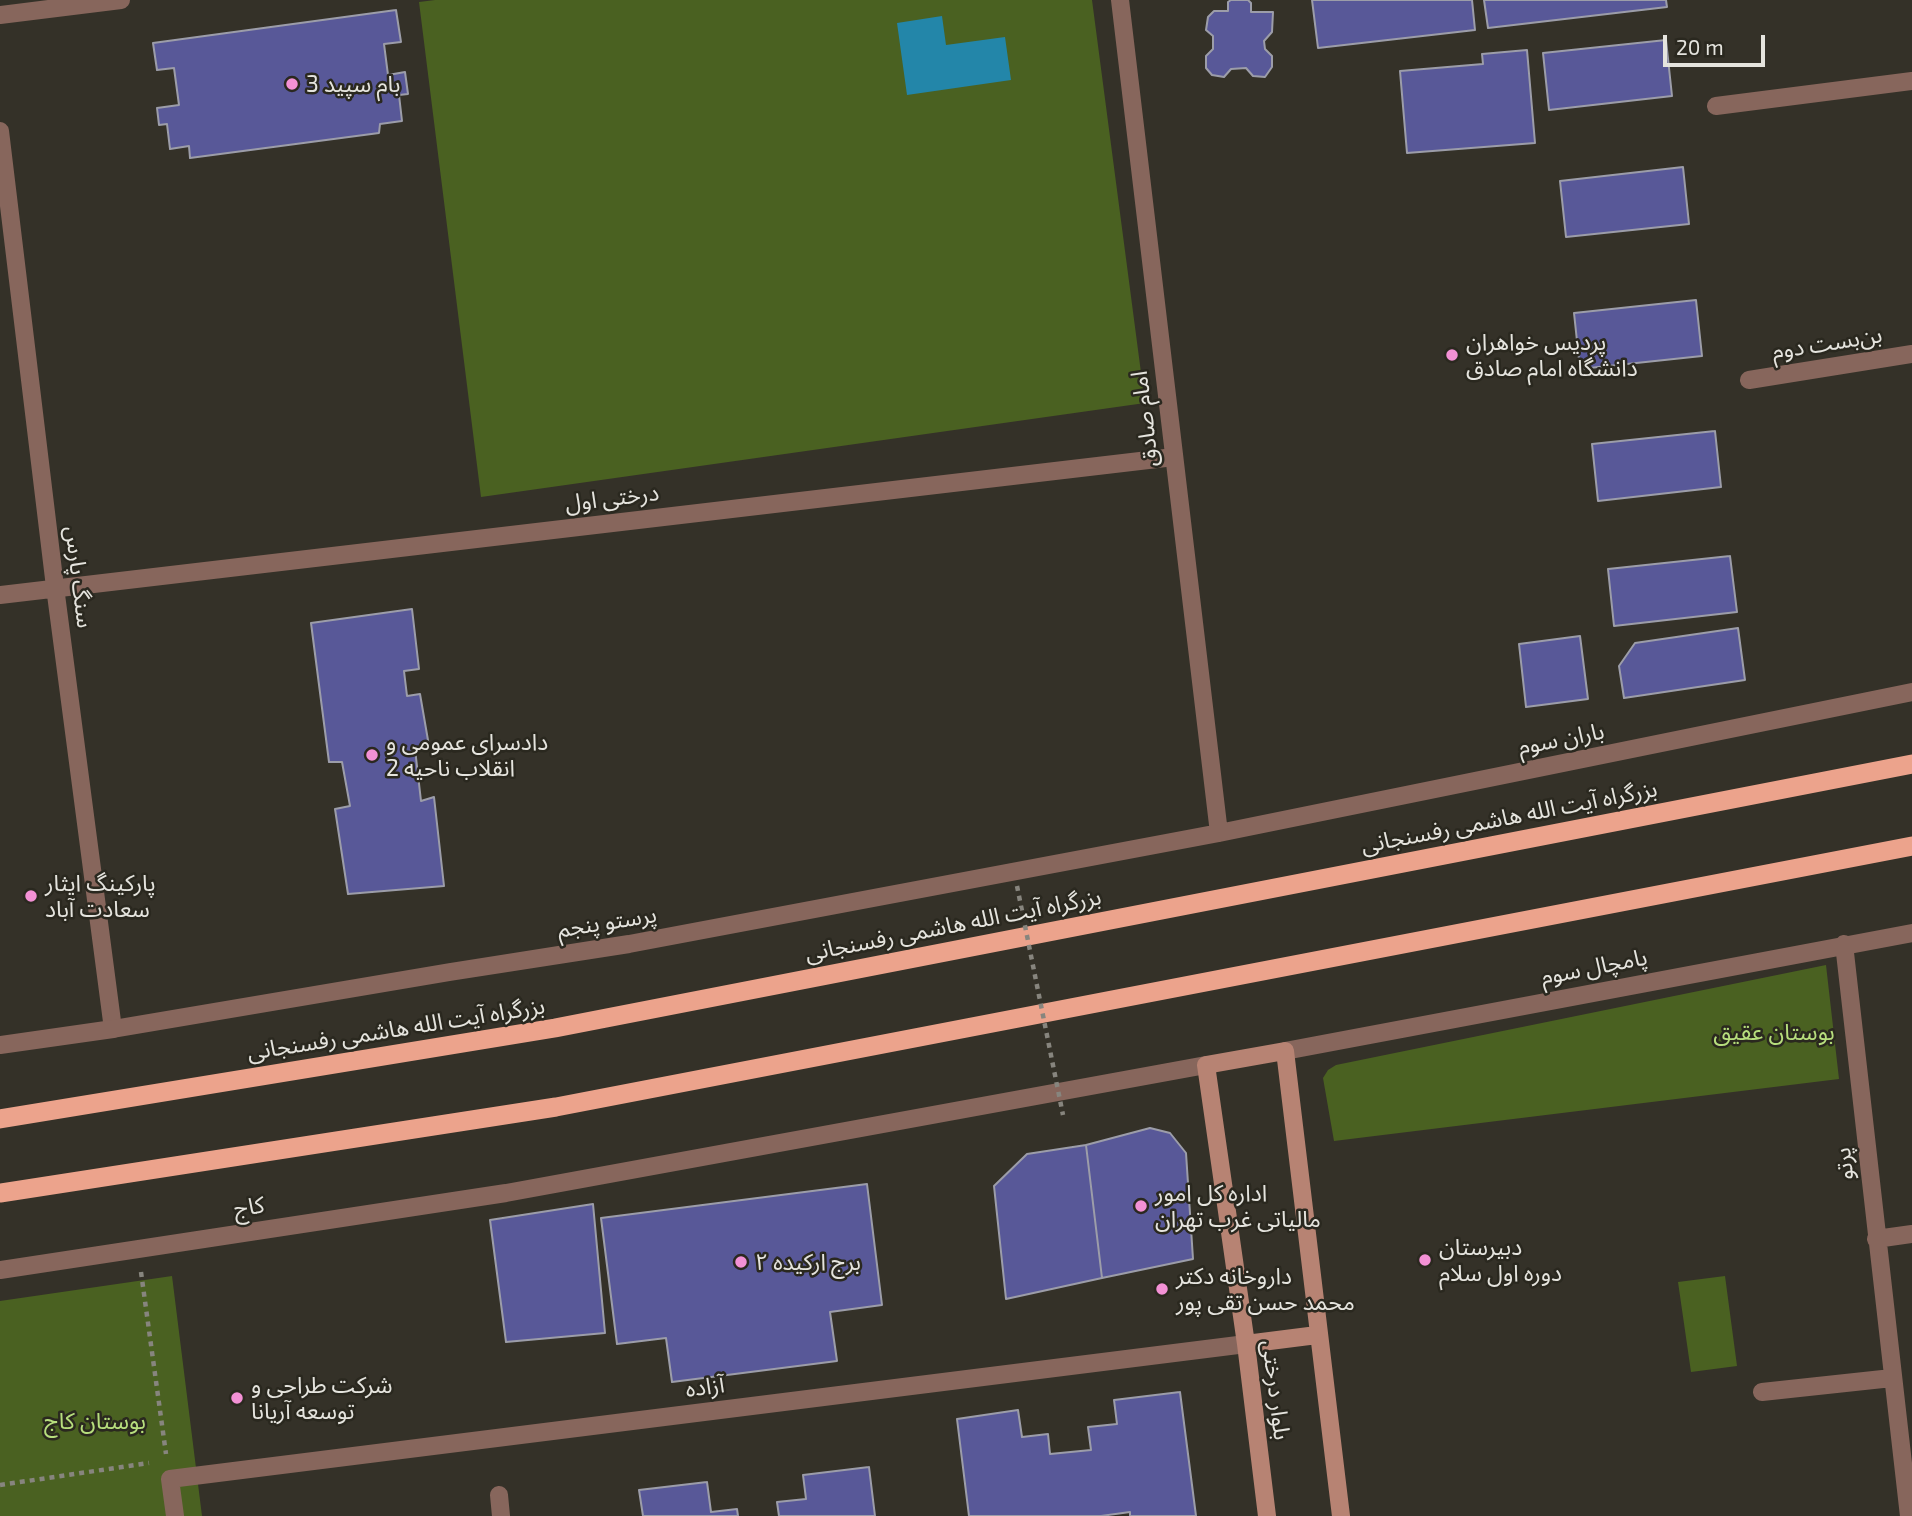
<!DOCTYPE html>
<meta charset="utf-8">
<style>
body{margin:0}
#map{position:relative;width:1912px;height:1516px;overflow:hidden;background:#343128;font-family:"Exo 2",sans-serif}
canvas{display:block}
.scale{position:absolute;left:1663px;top:35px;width:102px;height:32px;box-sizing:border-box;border:4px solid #e5e4de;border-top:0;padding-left:9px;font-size:21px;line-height:24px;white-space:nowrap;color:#e5e4de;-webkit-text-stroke:5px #2a281f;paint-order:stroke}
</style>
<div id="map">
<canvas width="1912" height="1516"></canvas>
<div class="scale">20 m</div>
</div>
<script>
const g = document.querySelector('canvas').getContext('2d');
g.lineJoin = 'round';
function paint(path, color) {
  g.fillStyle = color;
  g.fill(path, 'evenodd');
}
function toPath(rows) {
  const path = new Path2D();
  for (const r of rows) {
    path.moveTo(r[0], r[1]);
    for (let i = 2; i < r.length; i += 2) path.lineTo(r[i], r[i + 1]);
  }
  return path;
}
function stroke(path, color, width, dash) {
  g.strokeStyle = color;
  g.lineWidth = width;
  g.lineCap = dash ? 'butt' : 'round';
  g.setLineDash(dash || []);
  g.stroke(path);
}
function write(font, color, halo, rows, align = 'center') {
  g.font = font + ' "Exo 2","Noto Sans Arabic",sans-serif';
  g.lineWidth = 5;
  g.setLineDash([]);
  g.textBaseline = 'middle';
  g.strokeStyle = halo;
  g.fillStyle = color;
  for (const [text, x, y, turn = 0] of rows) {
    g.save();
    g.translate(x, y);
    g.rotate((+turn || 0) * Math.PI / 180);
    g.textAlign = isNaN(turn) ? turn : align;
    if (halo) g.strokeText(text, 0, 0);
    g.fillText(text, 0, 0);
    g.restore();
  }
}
paint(toPath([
 [435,0,1092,0,1145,403,481,497,419,2],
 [1826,965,1839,1079,1334,1141,1323,1078,1328,1070,1336,1065],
 [172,1276,202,1516,0,1516,0,1301],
 [1725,1276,1737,1366,1691,1372,1678,1282]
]), '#4a6121');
paint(toPath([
 [942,16,946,45,1005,37,1011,80,907,95,897,23]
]), '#2386a9');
const building = toPath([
 [1231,0,1248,0,1251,3,1251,12,1273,12,1272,32,1264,41,1265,49,1272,56,1272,67,1265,77,1253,76,1246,68,1231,69,1224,77,1212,75,1206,68,1206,56,1213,49,1213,36,1206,30,1208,17,1214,11,1228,11,1228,2,1231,0],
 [1312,0,1472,0,1475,30,1318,48,1312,0],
 [1484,0,1666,0,1667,7,1488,28,1484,0],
 [396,10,401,42,384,44,388,75,405,72,408,94,399,95,402,121,380,124,379,133,190,158,189,146,170,149,167,124,159,125,157,108,179,105,174,68,157,70,153,43,396,10],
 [1666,40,1672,96,1549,110,1543,53,1666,40],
 [1527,50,1535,143,1407,153,1400,71,1483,64,1482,54,1527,50],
 [1683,167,1689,224,1566,237,1560,181,1683,167],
 [1696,300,1702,356,1580,369,1574,313,1696,300],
 [1715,431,1721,487,1598,501,1592,444,1715,431],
 [1730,556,1737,612,1614,626,1608,569,1730,556],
 [412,609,419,669,404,671,407,696,420,694,429,746,415,749,421,801,434,797,444,886,348,894,335,809,350,806,342,762,329,762,311,623,412,609],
 [1738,628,1745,680,1624,698,1619,666,1635,643,1738,628],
 [1580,636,1588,699,1526,707,1519,644,1580,636],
 [1150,1128,1170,1133,1186,1153,1193,1259,1102,1278,1086,1145,1150,1128],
 [1086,1145,1102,1278,1006,1299,994,1186,1027,1154,1086,1145],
 [867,1184,882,1305,830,1312,837,1361,672,1382,666,1338,617,1344,601,1218,867,1184],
 [593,1204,605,1333,506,1342,490,1220,593,1204],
 [1180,1392,1196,1516,1130,1516,1130,1512,1101,1516,969,1516,957,1419,1018,1410,1022,1437,1048,1434,1050,1454,1091,1450,1088,1427,1117,1424,1114,1400,1180,1392],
 [869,1467,875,1516,779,1516,777,1502,806,1499,803,1475,869,1467],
 [707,1482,711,1512,737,1509,738,1516,643,1516,639,1490,707,1482]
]);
paint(building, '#585898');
stroke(building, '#9c9da9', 2);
stroke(toPath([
 [141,1272,166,1454],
 [0,1485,149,1463]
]), '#87857e', 4.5, [5, 5]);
stroke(toPath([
 [1716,106,1912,81],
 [0,131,55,587,113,1029],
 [1749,380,1912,354],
 [0,595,1174,457],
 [1844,944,1909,1516],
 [1285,1051,1912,933],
 [1876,1239,1912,1234],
 [0,1270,506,1193,1206,1065],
 [1762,1392,1892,1378],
 [499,1495,501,1516],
 [175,1516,170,1479,1246,1344]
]), '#87665c', 18);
stroke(toPath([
 [1120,0,1219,833],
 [0,15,121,0],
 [0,1045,113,1029,450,972,629,944,1219,833,1912,692]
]), '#87665c', 18);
stroke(toPath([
 [1246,1344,1317,1335],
 [1267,1516,1246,1344,1206,1065,1285,1051,1341,1516]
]), '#b78373', 18);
stroke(toPath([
 [0,1119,555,1028,1912,764],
 [0,1193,556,1107,1912,846]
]), '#eca38c', 19);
stroke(toPath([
 [1017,886,1063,1115]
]), '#87857e', 4.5, [5, 5]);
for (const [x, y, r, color] of [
 [292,84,7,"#f391d5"],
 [1452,355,7,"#f391d5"],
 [372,755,7,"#f391d5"],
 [31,896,7,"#f391d5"],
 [1141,1206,7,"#f391d5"],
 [1425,1260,7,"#f391d5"],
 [741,1262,7,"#f391d5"],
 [1162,1289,7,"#f391d5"],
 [237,1398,7,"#f391d5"]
]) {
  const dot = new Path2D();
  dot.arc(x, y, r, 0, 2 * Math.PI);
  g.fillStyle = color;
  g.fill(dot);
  stroke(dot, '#2a281f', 2.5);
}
write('23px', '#e5e4de', '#2a281f', [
 ["بام سپید 3",306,84],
 ["پردیس خواهران",1466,342],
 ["دانشگاه امام صادق",1466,368],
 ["دادسرای عمومی و",386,742],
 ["انقلاب ناحیه 2",386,768],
 ["پارکینگ ایثار",45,883],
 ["سعادت آباد",45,909],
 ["اداره کل امور",1155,1193],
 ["مالیاتی غرب تهران",1155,1219],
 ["دبیرستان",1439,1247],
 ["دوره اول سلام",1439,1273],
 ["برج ارکیده ۲",755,1262],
 ["داروخانه دکتر",1176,1276],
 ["محمد حسن تقی پور",1176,1302],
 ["شرکت طراحی و",251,1385],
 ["توسعه آریانا",251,1411]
], 'left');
write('23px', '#e5e4de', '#2a281f', [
 ["بن‌بست دوم",1827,343,-9],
 ["امام صادق",1145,419,-97],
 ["درختی اول",612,498,-7],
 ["سنگ پارس",79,577,83],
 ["باران سوم",1561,739,-11],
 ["بزرگراه آیت الله هاشمی رفسنجانی",1509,817,-11],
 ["پرستو پنجم",607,922,-9],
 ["بزرگراه آیت الله هاشمی رفسنجانی",953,925,-11],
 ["پامچال سوم",1594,967,-11],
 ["بزرگراه آیت الله هاشمی رفسنجانی",396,1029,-9],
 ["پرتو",1844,1164,-96],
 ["کاج",249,1207,-9],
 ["آزاده",705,1387,-7],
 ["بلوار درختی",1276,1390,83]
]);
write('23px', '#b7de7d', '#2a281f', [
 ["بوستان عقیق",1774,1032],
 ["بوستان کاج",95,1421]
]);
</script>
